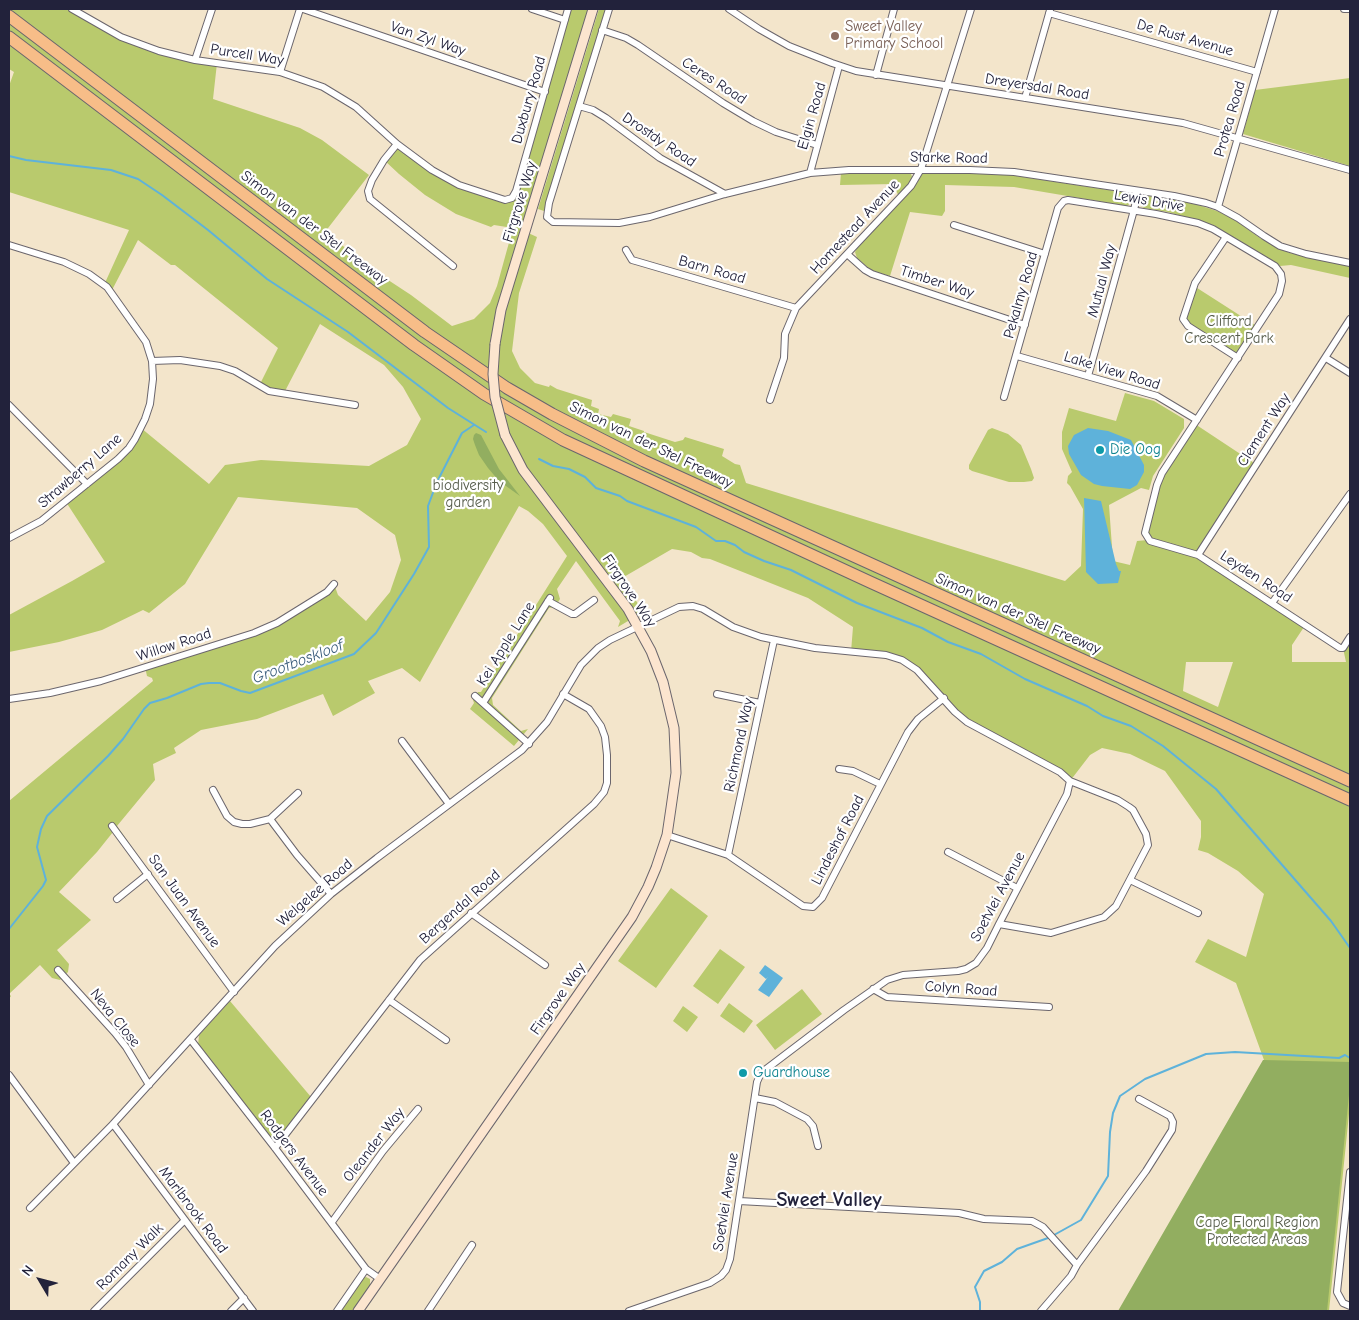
<!DOCTYPE html>
<style>
body{margin:0}
#map{position:relative;width:1359px;height:1320px;overflow:hidden;background:#f3e5cb;font-family:"Comic Neue",sans-serif}
canvas{display:block}
.frame{position:absolute;inset:0;border:10px solid #22223b;pointer-events:none}
.north{position:absolute;left:15px;top:1255px;width:50px;height:50px;-webkit-text-stroke:4px #fff;paint-order:stroke;rotate:307deg;font-size:14px;font-weight:700;line-height:20px;text-align:center;color:#22223b}
.north::after{content:'';display:block;margin:auto;width:18px;height:22px;background:#22223b;clip-path:polygon(50% 0,100% 100%,50% 72%,0 100%)}
</style>
<div id="map">
<canvas width="1359" height="1320"></canvas>
<div class="frame"></div>
<div class="north">N</div>
</div>
<script>
const g = document.querySelector('canvas').getContext('2d');
g.lineJoin = 'round';
function paint(path, color) {
  g.fillStyle = color;
  g.fill(path, 'evenodd');
}
function toPath(rows) {
  const path = new Path2D();
  for (const r of rows) {
    path.moveTo(r[0], r[1]);
    for (let i = 2; i < r.length; i += 2) path.lineTo(r[i], r[i + 1]);
  }
  return path;
}
function stroke(path, color, width, dash) {
  g.strokeStyle = color;
  g.lineWidth = width;
  g.lineCap = dash ? 'butt' : 'round';
  g.setLineDash(dash || []);
  g.stroke(path);
}
function write(font, color, halo, rows, align = 'center') {
  g.font = font + ' "Comic Neue",sans-serif';
  g.lineWidth = 4.5;
  g.setLineDash([]);
  g.textBaseline = 'middle';
  g.strokeStyle = halo;
  g.fillStyle = color;
  for (const [text, x, y, turn = 0] of rows) {
    g.save();
    g.translate(x, y);
    g.rotate((+turn || 0) * Math.PI / 180);
    g.textAlign = isNaN(turn) ? turn : align;
    if (halo) g.strokeText(text, 0, 0);
    g.fillText(text, 0, 0);
    g.restore();
  }
}
paint(toPath([
 [9,9,72,9,136,43,217,63,213,99,300,128,322,140,369,175,325,232,379,274,411,295,452,326,474,319,490,303,497,286,513,228,494,225,491,227,456,214,425,195,399,174,384,160,397,144,432,170,493,196,512,198,568,9,593,9,526,232,537,237,519,293,512,351,520,368,535,383,549,387,550,385,557,389,592,400,591,406,599,409,598,414,611,417,613,414,631,419,629,426,644,431,644,432,675,442,683,440,685,437,724,449,722,456,735,464,740,465,746,483,1065,581,1081,566,1083,509,1070,486,1067,483,1068,476,1072,472,1062,449,1062,432,1069,408,1116,421,1125,393,1154,401,1184,419,1184,428,1153,476,1149,490,1141,488,1109,505,1113,561,1130,565,1137,541,1148,540,1146,536,1160,481,1195,424,1257,465,1199,555,1306,624,1292,645,1292,662,1346,662,1343,648,1350,637,1350,1104,1329,1311,1120,1311,1264,1060,1236,983,1195,962,1208,939,1246,957,1264,894,1238,871,1208,853,1198,850,1201,837,1201,821,1165,771,1130,754,1102,748,1090,755,1070,781,974,727,902,660,851,652,853,627,808,598,710,559,702,558,691,552,672,549,622,578,643,612,618,627,620,621,576,561,557,589,560,599,555,607,549,608,492,698,493,705,521,731,528,729,514,746,470,709,474,703,473,700,478,692,481,692,567,556,543,524,528,511,519,506,420,682,402,668,368,681,375,693,333,716,323,694,257,719,201,730,174,748,176,753,153,764,155,780,117,826,146,867,142,870,113,832,97,852,59,892,91,920,57,950,69,964,68,972,60,980,52,978,40,965,9,994,11,996,9,999,9,801,153,681,152,678,147,676,145,667,277,623,334,584,338,595,366,621,390,592,401,560,395,535,357,508,238,497,185,584,149,613,143,610,102,630,59,642,9,652,9,615,72,581,105,562,66,502,118,459,141,428,209,484,225,465,261,460,369,466,407,445,421,419,403,387,384,365,320,324,284,393,259,386,278,348,175,265,171,265,138,240,111,292,104,285,129,230,9,192,9,86,14,72,9,69],
 [1186,662,1233,662,1218,707,1183,691],
 [599,9,606,9,544,211,538,209],
 [1350,78,1350,166,1243,134,1255,90],
 [908,172,911,174,913,179,898,195,894,184,840,185,841,173],
 [973,172,1010,175,1129,193,1133,196,1133,201,1127,206,1014,187,945,185,945,211,942,216,910,212,890,276,872,271,857,258,855,252,858,246,917,183,922,174],
 [1147,196,1189,202,1217,211,1232,218,1260,238,1280,249,1290,253,1350,266,1350,278,1291,265,1280,266,1213,225,1168,212,1144,208,1141,206,1140,200],
 [1194,286,1258,327,1238,358,1186,324,1184,313],
 [992,428,1008,434,1021,445,1031,469,1034,478,1032,481,1024,482,1009,482,972,471,969,469,969,465,988,430],
 [671,888,708,916,656,988,618,961],
 [720,949,745,967,718,1004,693,986],
 [802,989,822,1014,775,1050,756,1025],
 [230,1001,311,1097,277,1140,272,1139,198,1046,199,1035],
 [729,1003,753,1021,744,1033,720,1016],
 [683,1006,698,1017,687,1032,673,1021],
 [366,1277,370,1279,370,1285,352,1311,340,1311,363,1278]
]), '#b9ca6d');
paint(toPath([
 [476,433,481,435,499,469,520,496,499,481,488,468,479,455,475,445,473,439,474,435],
 [1263,1060,1350,1062,1350,1085,1327,1311,1118,1311]
]), '#92ae60');
paint(toPath([
 [1088,428,1108,431,1131,440,1144,465,1144,472,1137,485,1130,489,1102,486,1094,484,1081,475,1069,454,1068,446,1074,435],
 [1084,498,1101,501,1116,564,1119,571,1121,571,1118,583,1098,584,1086,572],
 [765,965,783,978,769,997,758,990,768,977,766,979,759,973]
]), '#5eb2da');
stroke(toPath([
 [9,156,26,160,111,170,138,179,162,195,208,230,267,279,348,332,448,408,486,432],
 [539,459,553,466,569,469,585,477,596,488,620,496,627,501,696,527,716,541,725,541,735,545,744,552,764,561,791,570,857,603,922,628,948,642,981,654,1025,679,1087,706,1103,716,1131,726,1163,746,1216,789,1331,921,1350,948],
 [9,929,43,886,46,880,37,847,41,829,47,816,108,756,123,739,144,709,150,703,167,698,201,684,209,683,220,683,241,691,250,693,354,654,376,633,414,574,429,547,428,506,437,482,462,433,474,425],
 [1054,1235,1081,1220,1108,1176,1110,1132,1113,1113,1120,1096,1145,1079,1206,1054,1235,1052,1339,1058,1345,1055,1350,1058],
 [980,1311,980,1302,975,1287,984,1271,1002,1262,1017,1249,1048,1238]
]), '#5eb2da', 2);
const street = toPath([
 [72,9,121,37,159,51,195,60,280,72,323,87,356,107,397,144,432,170,459,185,505,200,512,198,516,191,568,9],
 [303,9,545,92],
 [532,9,565,20],
 [609,9,549,203,547,217,553,222,619,223,650,217,725,194,810,173,849,170,970,170,1014,172,1174,196,1206,203,1218,207,1238,218,1264,236,1280,246,1306,254,1350,263],
 [729,9,759,29,789,46,832,63,856,71,1183,123,1350,170],
 [1344,9,1350,9],
 [1049,13,1257,72],
 [602,30,626,38,638,45,723,103,753,121,776,132,817,145],
 [195,60,212,9],
 [280,72,300,9],
 [876,75,894,9],
 [1025,98,1050,10],
 [579,106,593,110,606,118,660,158,725,194],
 [397,144,384,160,372,180,368,191,370,199,453,266],
 [810,173,839,66],
 [1218,207,1275,9],
 [954,225,1045,254],
 [1226,237,1195,283,1183,319,1188,326,1238,358],
 [9,245,64,262,89,274,107,287,146,342,152,361,153,379,150,404,145,419,135,439,129,448,118,459,41,521,9,538],
 [626,250,632,260,639,262,796,308],
 [847,254,865,270,872,274,1025,325],
 [1017,356,1157,396,1197,420],
 [1326,358,1350,373],
 [152,361,180,360,220,366,235,371,269,391,355,405],
 [1088,376,1134,210,1138,192],
 [1004,397,1058,208,1064,201,1068,200,1156,214,1198,223,1213,229,1275,266,1281,274,1282,281,1279,294,1162,473,1157,485,1145,533,1150,541,1198,555,1340,648,1343,648,1350,637],
 [770,400,784,358,785,334,796,308,911,186,921,169,971,9],
 [9,405,87,484],
 [1198,555,1350,319],
 [548,601,572,614,575,614,594,600],
 [1272,603,1350,494],
 [717,694,760,703],
 [475,696,529,744],
 [9,699,50,693,101,681,254,633,277,623,327,592,334,584],
 [483,703,550,598],
 [402,741,449,804],
 [839,769,853,771,880,784],
 [213,790,227,816,234,822,242,824,250,824,270,819,298,793],
 [270,819,297,855,331,894],
 [112,826,234,992],
 [667,835,728,855,803,906,813,907,822,898,908,732,918,719,944,698],
 [948,852,1017,888],
 [728,855,774,640],
 [1130,880,1198,913],
 [117,899,148,874],
 [471,913,545,965],
 [999,924,1051,933,1104,917,1116,906,1148,845,1146,834,1133,810,1129,807,1118,800,1070,781],
 [58,970,115,1033,126,1047,149,1085],
 [873,989,887,997,1049,1007],
 [389,1000,446,1040],
 [191,1040,275,1148,366,1269,380,1279],
 [9,1075,74,1163],
 [755,1098,775,1102,807,1119,813,1126,818,1146],
 [113,1124,253,1311],
 [275,1148,420,960,594,804,604,792,607,783,607,755,605,737,601,726,589,709,563,694],
 [1350,1172,1337,1292,1343,1303,1350,1306],
 [739,1201,959,1213,984,1219,1032,1221,1043,1227,1077,1265],
 [30,1208,113,1124,275,946,331,894,377,858,522,750,547,722,581,665,598,648,610,640,679,607,693,606,703,609,733,627,761,637,815,648,886,655,902,660,917,670,955,712,967,722,1060,772,1070,781],
 [332,1222,383,1151,418,1109],
 [94,1311,185,1220],
 [231,1311,244,1298],
 [337,1311,366,1269],
 [428,1311,472,1245],
 [629,1311,710,1283,721,1276,726,1270,730,1259,757,1082,761,1073,844,1010,887,980,903,975,958,971,966,969,976,963,987,948,999,924,1067,794,1070,781],
 [1041,1311,1071,1276,1077,1265,1146,1171,1172,1130,1173,1122,1170,1116,1139,1099]
]);
const secondary = toPath([
 [495,344,501,310,593,9],
 [358,1311,632,917,648,887,656,868,667,835,671,808,676,773,674,728,663,682,651,651,628,609,523,470,505,435]
]);
const highway = toPath([
 [9,16,425,332,507,388,552,414,644,461,1350,781],
 [9,37,414,345,484,394,563,440,870,582,1350,800]
]);
stroke(street, '#6b666d', 8);
stroke(secondary, '#6b666d', 11);
stroke(highway, '#6b666d', 13);
stroke(street, '#fff', 6);
stroke(secondary, '#fce5cf', 9);
stroke(highway, '#f7bd88', 11);
const secondaryBridge = toPath([
 [495,344,493,374,495,397,505,435]
]);
stroke(secondaryBridge, '#6b666d', 11, []);
stroke(secondaryBridge, '#fce5cf', 9);
for (const [x, y, r, color] of [
 [835,36,5,"#8d6e63"],
 [1100,450,5,"#0f9aa8"],
 [743,1073,5,"#0f9aa8"]
]) {
  const dot = new Path2D();
  dot.arc(x, y, r, 0, 2 * Math.PI);
  g.fillStyle = color;
  g.fill(dot);
  stroke(dot, '#fff', 2);
}
write('15px', '#785e54', '#fff', [
 ["Sweet Valley",845,27],
 ["Primary School",845,44]
], 'left');
write('15px', '#22223b', '#fff', [
 ["De Rust Avenue",1185,38,16],
 ["Van Zyl Way",428,39,19],
 ["Purcell Way",247,55,9],
 ["Ceres Road",714,81,33],
 ["Dreyersdal Road",1037,87,9],
 ["Duxbury Road",529,100,-74],
 ["Elgin Road",812,116,-74],
 ["Protea Road",1230,119,-74],
 ["Drostdy Road",659,140,34],
 ["Starke Road",949,158,1],
 ["Lewis Drive",1149,201,10],
 ["Firgrove Way",520,202,-73],
 ["Homestead Avenue",855,227,-47],
 ["Simon van der Stel Freeway",314,228,37],
 ["Barn Road",712,270,16],
 ["Mutual Way",1102,281,-75],
 ["Timber Way",937,282,18],
 ["Pekalmy Road",1021,295,-74],
 ["Lake View Road",1112,371,17],
 ["Clement Way",1264,430,-57],
 ["Simon van der Stel Freeway",651,445,26],
 ["Strawberry Lane",80,471,-41],
 ["Leyden Road",1256,577,33],
 ["Firgrove Way",629,591,56],
 ["Simon van der Stel Freeway",1018,614,24],
 ["Kei Apple Lane",506,644,-58],
 ["Willow Road",174,645,-18],
 ["Richmond Way",739,745,-78],
 ["Lindeshof Road",838,840,-63],
 ["Welgelee Road",315,893,-41],
 ["Soetvlei Avenue",998,897,-62],
 ["San Juan Avenue",184,901,54],
 ["Bergendal Road",460,907,-42],
 ["Colyn Road",961,989,4],
 ["Firgrove Way",558,999,-55],
 ["Neva Close",115,1018,51],
 ["Oleander Way",374,1145,-52],
 ["Rodgers Avenue",294,1153,53],
 ["Soetvlei Avenue",726,1202,-81],
 ["Marlbrook Road",193,1210,53],
 ["Romany Walk",130,1257,-45]
]);
write('15px', '#575d4c', '#fff', [
 ["Clifford",1229,322],
 ["Crescent Park",1229,339],
 ["biodiversity",468,486],
 ["garden",468,503],
 ["Cape Floral Region",1257,1223],
 ["Protected Areas",1257,1240]
]);
write('15px', '#0d838f', '#fff', [
 ["Die Oog",1110,450],
 ["Guardhouse",753,1073]
], 'left');
write('italic 16px', '#3a5c7b', '#fff', [
 ["Grootboskloof",298,662,-21]
]);
write('bold 20px', '#22223b', '#fff', [
 ["Sweet Valley",829,1200]
]);
</script>
